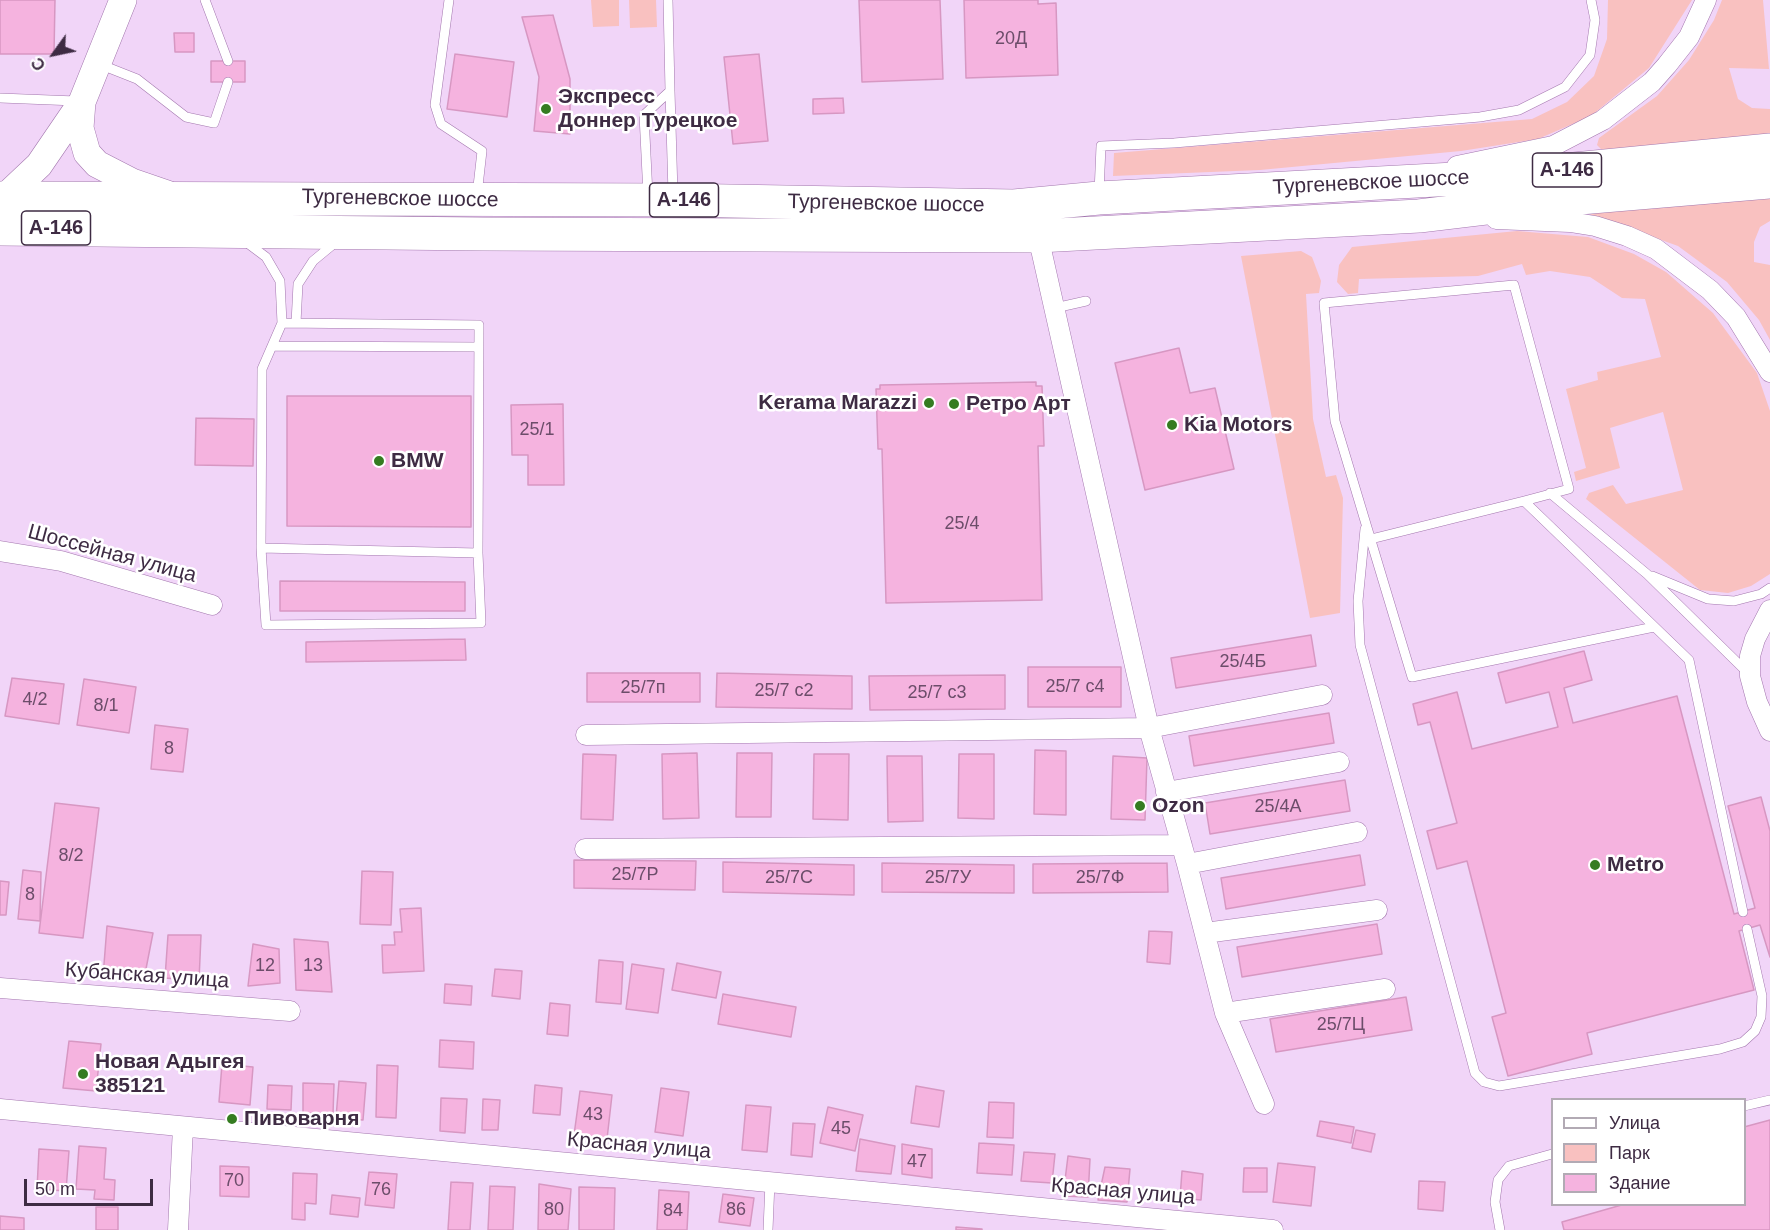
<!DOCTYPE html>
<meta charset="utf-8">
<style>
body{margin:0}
#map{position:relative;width:1770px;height:1230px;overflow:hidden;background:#f1d5f8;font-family:Helvetica,sans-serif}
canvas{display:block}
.legend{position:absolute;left:1551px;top:1098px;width:195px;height:108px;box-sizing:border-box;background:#fff;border:2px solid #b2aab4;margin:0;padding:8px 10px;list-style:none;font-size:18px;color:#3e2b43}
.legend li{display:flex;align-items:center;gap:12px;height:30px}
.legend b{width:30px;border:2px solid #b2aab4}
.north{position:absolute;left:24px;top:24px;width:60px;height:60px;-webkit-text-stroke:4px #fff;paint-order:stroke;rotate:237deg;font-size:16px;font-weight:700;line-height:24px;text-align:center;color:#3e2b43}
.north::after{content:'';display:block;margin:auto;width:21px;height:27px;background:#3e2b43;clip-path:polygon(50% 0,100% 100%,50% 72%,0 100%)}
.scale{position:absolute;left:24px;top:1179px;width:129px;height:27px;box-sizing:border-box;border:3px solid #3e2b43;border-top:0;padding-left:8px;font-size:18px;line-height:21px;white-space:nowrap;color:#3e2b43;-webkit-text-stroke:4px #fff;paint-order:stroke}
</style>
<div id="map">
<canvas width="1770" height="1230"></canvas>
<ul class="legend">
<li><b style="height:8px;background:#fff"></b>Улица</li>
<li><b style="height:16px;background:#f9c1c0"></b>Парк</li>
<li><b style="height:16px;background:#f5b3df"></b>Здание</li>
</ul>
<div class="north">С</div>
<div class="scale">50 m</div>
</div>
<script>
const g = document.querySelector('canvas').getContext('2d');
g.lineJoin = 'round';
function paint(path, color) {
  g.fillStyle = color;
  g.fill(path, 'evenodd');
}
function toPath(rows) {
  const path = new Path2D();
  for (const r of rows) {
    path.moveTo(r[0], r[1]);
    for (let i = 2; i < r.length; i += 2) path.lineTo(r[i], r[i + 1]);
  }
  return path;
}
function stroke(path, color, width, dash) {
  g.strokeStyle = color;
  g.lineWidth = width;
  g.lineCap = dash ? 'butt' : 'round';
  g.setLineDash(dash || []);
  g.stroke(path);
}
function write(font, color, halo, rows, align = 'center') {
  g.font = font + ' Helvetica,sans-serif';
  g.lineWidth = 5;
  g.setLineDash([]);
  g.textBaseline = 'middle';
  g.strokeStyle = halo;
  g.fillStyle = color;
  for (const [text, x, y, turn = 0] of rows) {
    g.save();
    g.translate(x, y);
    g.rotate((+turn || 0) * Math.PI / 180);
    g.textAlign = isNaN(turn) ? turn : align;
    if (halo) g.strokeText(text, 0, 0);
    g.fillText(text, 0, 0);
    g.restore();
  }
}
paint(toPath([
 [591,0,619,0,619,26,593,27],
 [629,0,656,0,657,27,630,28],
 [1608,0,1692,0,1649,68,1591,116,1538,139,1461,151,1260,170,1113,176,1114,153,1532,119,1567,102,1594,76,1607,39],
 [1722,0,1763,0,1769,69,1729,68,1738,99,1752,108,1770,109,1770,134,1602,150,1597,145,1599,138,1657,96,1689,60,1714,20],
 [1770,196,1770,221,1760,227,1754,242,1754,262,1770,265,1770,340,1759,320,1727,282,1678,246,1578,210],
 [1517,231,1588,237,1634,254,1666,272,1713,313,1757,373,1770,411,1770,574,1751,586,1728,593,1700,590,1586,499,1589,493,1613,485,1626,504,1683,490,1663,412,1610,428,1620,468,1576,481,1574,472,1586,468,1566,389,1598,380,1597,372,1661,357,1645,299,1622,298,1590,277,1550,271,1526,275,1522,264,1478,276,1359,279,1358,293,1348,294,1337,282,1339,265,1352,247],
 [1301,251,1312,257,1321,281,1319,293,1306,294,1313,419,1326,477,1336,475,1343,498,1340,613,1310,618,1241,256]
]), '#f9c1c0');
const building = toPath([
 [0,0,55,0,54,54,0,54,0,0],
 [859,0,940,0,943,79,862,82,859,0],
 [964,0,1038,0,1038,4,1056,3,1058,75,966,78,964,0],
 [553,15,570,79,570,134,534,131,539,77,522,17,553,15],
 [174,33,194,33,194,52,175,52,174,33],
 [455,54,514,62,507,117,447,109,455,54],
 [759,54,768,141,733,144,724,57,759,54],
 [211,61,245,61,245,82,211,82,211,61],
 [843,98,844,113,813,114,813,99,843,98],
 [1179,348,1190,393,1215,388,1234,469,1145,490,1115,363,1179,348],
 [1036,382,1036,386,1042,386,1044,446,1038,446,1042,600,886,603,882,449,878,449,876,389,880,389,880,385,1036,382],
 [287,396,471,396,471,527,287,526,287,396],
 [563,404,564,485,528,485,528,455,512,455,511,405,563,404],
 [196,418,254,419,253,466,195,465,196,418],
 [280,581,465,582,465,611,280,611,280,581],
 [1311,635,1316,666,1176,688,1171,658,1311,635],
 [465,639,466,660,306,662,306,642,465,639],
 [1584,651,1592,680,1564,688,1573,723,1677,696,1734,914,1755,908,1728,806,1761,797,1770,831,1770,957,1760,925,1739,931,1754,990,1587,1033,1592,1054,1508,1076,1492,1017,1506,1013,1467,861,1437,869,1427,831,1457,823,1430,722,1418,725,1413,704,1457,692,1472,749,1558,727,1549,692,1506,703,1498,673,1584,651],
 [1028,667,1121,667,1121,707,1028,707,1028,667],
 [587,673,700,673,700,702,587,702,587,673],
 [717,673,852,676,852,709,716,707,717,673],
 [1005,675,1005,709,870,710,869,676,1005,675],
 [12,678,64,684,59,724,5,716,12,678],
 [84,679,136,687,129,733,77,725,84,679],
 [1329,713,1334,743,1194,766,1189,736,1329,713],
 [155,725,188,729,183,772,151,769,155,725],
 [1035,750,1066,751,1066,815,1034,814,1035,750],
 [697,753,699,818,663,819,662,754,697,753],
 [737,753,772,753,771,817,736,817,737,753],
 [583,754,616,755,613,820,581,819,583,754],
 [814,754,849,754,848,820,813,819,814,754],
 [959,754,994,754,994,819,958,818,959,754],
 [887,756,922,756,923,821,888,822,887,756],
 [1113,756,1147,758,1145,820,1111,819,1113,756],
 [1345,780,1350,811,1210,834,1205,803,1345,780],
 [55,803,99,808,83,938,39,933,55,803],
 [1360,855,1365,885,1226,909,1221,878,1360,855],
 [574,860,696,861,695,890,574,888,574,860],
 [723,862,854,865,854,895,723,892,723,862],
 [882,863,1014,865,1014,893,882,892,882,863],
 [1167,863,1168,892,1033,893,1033,864,1167,863],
 [23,870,41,872,40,921,18,919,23,870],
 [362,871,393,872,391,925,360,924,362,871],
 [0,881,9,882,6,915,0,915,0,881],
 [421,908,424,971,383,973,382,945,395,945,394,932,402,932,400,909,421,908],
 [1377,924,1382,954,1242,977,1237,947,1377,924],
 [107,926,153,933,144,979,103,977,107,926],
 [1149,931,1172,932,1170,964,1147,962,1149,931],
 [168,935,201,935,199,981,165,978,168,935],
 [294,939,328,942,332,992,296,990,294,939],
 [253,944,279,949,280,983,248,986,253,944],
 [599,960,623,962,621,1004,596,1002,599,960],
 [677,963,721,972,716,998,672,990,677,963],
 [632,964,664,969,658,1013,626,1009,632,964],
 [495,969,522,971,520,999,492,996,495,969],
 [445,984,472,986,471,1005,444,1003,445,984],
 [723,994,796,1007,791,1037,718,1024,723,994],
 [1406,997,1412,1030,1276,1052,1270,1019,1406,997],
 [550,1003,570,1005,568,1036,547,1034,550,1003],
 [440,1040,474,1042,473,1069,439,1067,440,1040],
 [69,1041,101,1044,96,1091,63,1088,69,1041],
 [222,1064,253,1067,250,1105,219,1102,222,1064],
 [377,1065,398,1066,396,1118,376,1117,377,1065],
 [339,1081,366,1083,363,1120,336,1118,339,1081],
 [303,1083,334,1084,333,1114,303,1113,303,1083],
 [268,1085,292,1086,291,1110,267,1109,268,1085],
 [535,1085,562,1088,560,1115,533,1113,535,1085],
 [916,1086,944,1091,939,1127,911,1123,916,1086],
 [661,1088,689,1092,683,1136,655,1132,661,1088],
 [580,1091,612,1095,607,1139,574,1135,580,1091],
 [441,1098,467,1099,465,1133,440,1131,441,1098],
 [483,1099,500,1100,498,1130,482,1130,483,1099],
 [989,1102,1014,1103,1013,1138,987,1137,989,1102],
 [746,1105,771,1107,767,1152,742,1150,746,1105],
 [828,1107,863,1115,855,1151,820,1143,828,1107],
 [1770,1120,1770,1230,1564,1230,1562,1222,1625,1204,1744,1204,1744,1127,1770,1120],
 [1320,1121,1354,1127,1351,1143,1317,1136,1320,1121],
 [793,1123,815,1124,812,1157,791,1155,793,1123],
 [1356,1130,1375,1134,1371,1152,1352,1148,1356,1130],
 [860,1139,895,1146,891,1174,856,1171,860,1139],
 [979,1143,1014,1145,1012,1175,977,1173,979,1143],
 [902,1144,932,1149,932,1178,902,1174,902,1144],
 [79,1146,106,1148,104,1179,115,1180,114,1200,94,1199,95,1190,76,1189,79,1146],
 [39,1149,69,1151,66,1191,37,1189,39,1149],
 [1024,1152,1055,1154,1052,1183,1021,1181,1024,1152],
 [1068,1156,1090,1159,1088,1197,1063,1196,1068,1156],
 [1278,1163,1315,1167,1311,1206,1273,1202,1278,1163],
 [220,1166,249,1167,249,1197,220,1196,220,1166],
 [1105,1167,1130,1169,1127,1202,1098,1200,1105,1167],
 [1244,1168,1267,1168,1267,1192,1243,1192,1244,1168],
 [1182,1171,1203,1174,1201,1200,1180,1198,1182,1171],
 [369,1172,397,1174,394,1208,365,1205,369,1172],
 [293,1173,317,1174,316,1204,305,1203,305,1220,292,1219,293,1173],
 [1419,1181,1445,1182,1443,1211,1418,1209,1419,1181],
 [451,1182,473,1183,470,1230,448,1230,451,1182],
 [539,1184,571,1189,568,1230,538,1230,539,1184],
 [490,1186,515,1187,513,1230,488,1230,490,1186],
 [579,1187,615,1188,614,1230,579,1230,579,1187],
 [659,1190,689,1192,687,1230,657,1230,659,1190],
 [723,1194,754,1198,750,1226,719,1222,723,1194],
 [332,1195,360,1198,358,1217,330,1214,332,1195],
 [96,1207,118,1207,118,1230,96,1230,96,1207],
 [0,1216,24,1218,24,1230,0,1230,0,1216],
 [956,1227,982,1229,982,1230,956,1230,956,1227]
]);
paint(building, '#f5b3df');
stroke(building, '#d797c2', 1.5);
const lane = toPath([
 [205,0,228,61],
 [449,0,435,105,441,124,482,151,477,195],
 [99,64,137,79,186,117,214,123,228,82],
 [670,91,673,194],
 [0,98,76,101],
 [1099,193,1101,146,1174,143,1480,117,1519,110,1565,87,1590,55,1595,20,1591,0],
 [648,195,644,115,670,91,668,0],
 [246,242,266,257,280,281,282,323,262,369,261,548,266,625,481,623,478,553,479,325,282,323],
 [1055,308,1086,301],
 [296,323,298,284,313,261,336,242],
 [274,346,478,347],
 [1550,493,1647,574,1748,673],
 [1365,529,1358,601,1360,645,1475,1073,1484,1082,1499,1086,1720,1049,1743,1042,1755,1031,1761,1017,1762,996,1747,929],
 [1371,539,1524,501],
 [261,548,478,553],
 [1652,576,1708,599,1734,601,1761,594,1770,588],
 [1654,627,1412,677,1335,421,1324,303,1514,285,1569,489,1524,501,1689,660,1743,912],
 [1744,1106,1770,1100],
 [768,1230,770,1182],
 [1500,1230,1495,1202,1498,1180,1509,1166,1552,1154]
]);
const street = toPath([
 [1457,166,1553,146,1603,120,1652,82,1667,65,1689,37,1706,0],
 [1496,219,1570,222,1595,226,1627,236,1656,249,1710,290,1736,317,1770,372],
 [1038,236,1149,728,1187,864,1225,1013,1264,1104],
 [0,551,61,561,212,605],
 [1770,610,1755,639,1750,656,1750,676,1757,702,1770,731],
 [586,735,1149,728,1322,695],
 [1166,792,1339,762],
 [585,849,1182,845],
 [1187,864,1357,832],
 [1205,933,1377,910],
 [0,988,290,1011],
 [1225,1013,1385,989],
 [0,1109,1273,1230],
 [178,1230,183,1127]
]);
const secondary = toPath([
 [82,102,80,128,87,153,97,164,132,182,167,194],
 [4,198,39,165,82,102,123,0]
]);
const highway = toPath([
 [0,198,673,200,1014,206,1099,198,1492,177,1770,150],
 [0,229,483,234,1038,236,1419,216,1544,201,1770,182]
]);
stroke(lane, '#a377ae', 10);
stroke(street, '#a377ae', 21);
stroke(secondary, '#a377ae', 28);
stroke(highway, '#a377ae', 34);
stroke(lane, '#fff', 9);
stroke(street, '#fff', 20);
stroke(secondary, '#fff', 27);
stroke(highway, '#fff', 33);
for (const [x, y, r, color] of [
 [546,109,6,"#357c21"],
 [929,403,6,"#357c21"],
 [954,404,6,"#357c21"],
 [1172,425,6,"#357c21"],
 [379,461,6,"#357c21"],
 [1140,806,6,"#357c21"],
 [1595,865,6,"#357c21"],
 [83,1074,6,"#357c21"],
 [232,1119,6,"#357c21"]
]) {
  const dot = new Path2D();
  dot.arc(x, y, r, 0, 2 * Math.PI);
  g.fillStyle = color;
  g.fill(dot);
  stroke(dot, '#fff', 2);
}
write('18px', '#6c4d6a', null, [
 ["20Д",1011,39],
 ["25/1",537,430],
 ["25/4",962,524],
 ["25/4Б",1243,662],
 ["25/7 с4",1075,687],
 ["25/7п",643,688],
 ["25/7 с2",784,691],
 ["25/7 с3",937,693],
 ["4/2",35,700],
 ["8/1",106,706],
 ["8",169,749],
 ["25/4А",1278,807],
 ["8/2",71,856],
 ["25/7Р",635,875],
 ["25/7С",789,878],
 ["25/7У",948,878],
 ["25/7Ф",1100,878],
 ["8",30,895],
 ["12",265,966],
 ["13",313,966],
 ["25/7Ц",1341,1025],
 ["43",593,1115],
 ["45",841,1129],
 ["47",917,1162],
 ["70",234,1181],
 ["76",381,1190],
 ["80",554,1210],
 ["86",736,1210],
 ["84",673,1211]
]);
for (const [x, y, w] of [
 [1567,170,69],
 [684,200,69],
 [56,228,69]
]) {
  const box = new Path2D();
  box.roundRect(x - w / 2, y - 17, w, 34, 4.5);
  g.fillStyle = '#fff';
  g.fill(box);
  stroke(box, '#3e2b43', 1.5);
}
write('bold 20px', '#3e2b43', null, [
 ["А-146",1567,170],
 ["А-146",684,200],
 ["А-146",56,228]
]);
write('bold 21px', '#3e2b43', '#fff', [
 ["Экспресс",558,97],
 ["Доннер Турецкое",558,121],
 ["Kerama Marazzi",917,403,"right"],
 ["Ретро Арт",966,404],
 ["Kia Motors",1184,425],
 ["BMW",391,461],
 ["Ozon",1152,806],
 ["Metro",1607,865],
 ["Новая Адыгея",95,1062],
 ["385121",95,1086],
 ["Пивоварня",244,1119]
], 'left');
write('21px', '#3e2b43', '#fff', [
 ["Тургеневское шоссе",1371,183,-3],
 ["Тургеневское шоссе",400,199,1],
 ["Тургеневское шоссе",886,204,1],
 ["Шоссейная улица",112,554,15],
 ["Кубанская улица",147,976,4],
 ["Красная улица",639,1146,5],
 ["Красная улица",1123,1192,5]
]);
</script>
